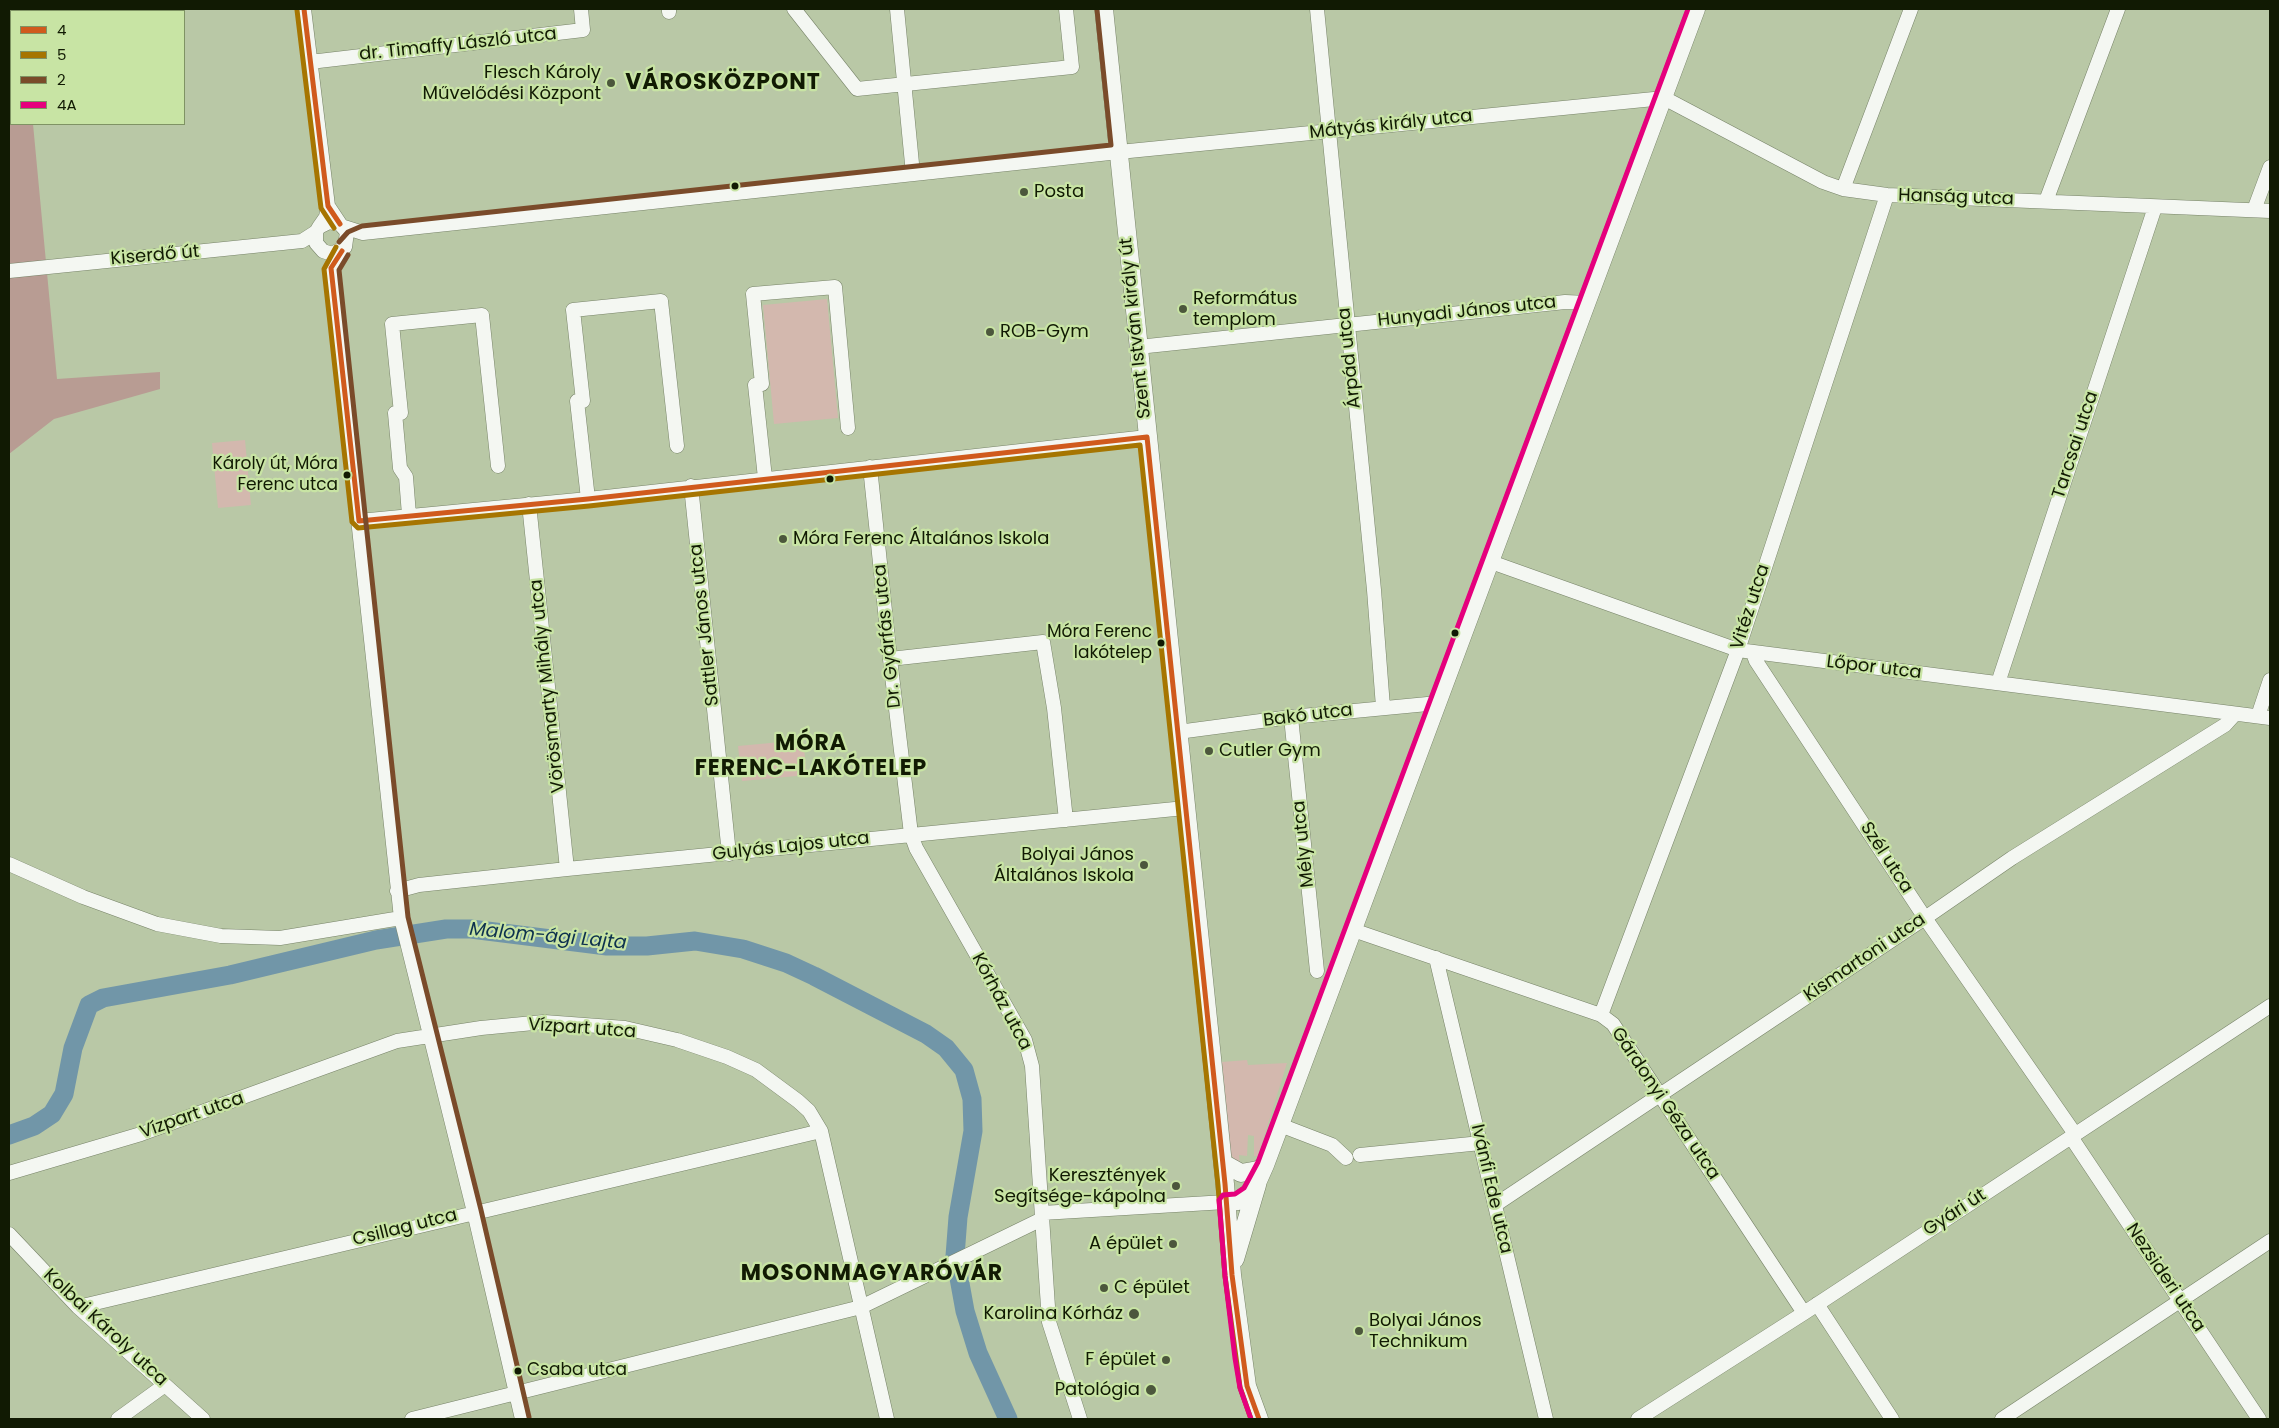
<!DOCTYPE html>
<meta charset="utf-8">
<style>
body{margin:0}
#map{position:relative;width:2279px;height:1428px;overflow:hidden;background:#b9c8a6;font-family:Poppins,sans-serif}
canvas{display:block}
.frame{position:absolute;inset:0;border:10px solid #111a03;pointer-events:none}
.legend{position:absolute;left:10px;top:10px;width:175px;height:115px;box-sizing:border-box;background:#c8e4a4;border:1px solid #7f9364;margin:0;padding:6px 9px;list-style:none;font-size:15px;color:#111a03}
.legend li{display:flex;align-items:center;gap:10px;height:25px}
.legend b{width:25px;border:1px solid #7f9364}
</style>
<div id="map">
<canvas width="2279" height="1428"></canvas>
<div class="frame"></div>
<ul class="legend">
<li><b style="height:6px;background:#d05a1d"></b>4</li>
<li><b style="height:6px;background:#a67501"></b>5</li>
<li><b style="height:6px;background:#7a4b2a"></b>2</li>
<li><b style="height:6px;background:#e5007d"></b>4A</li>
</ul>
</div>
<script>
const g = document.querySelector('canvas').getContext('2d');
g.lineJoin = 'round';
function paint(path, color) {
  g.fillStyle = color;
  g.fill(path, 'evenodd');
}
function toPath(rows) {
  const path = new Path2D();
  for (const r of rows) {
    path.moveTo(r[0], r[1]);
    for (let i = 2; i < r.length; i += 2) path.lineTo(r[i], r[i + 1]);
  }
  return path;
}
function stroke(path, color, width, dash) {
  g.strokeStyle = color;
  g.lineWidth = width;
  g.lineCap = dash ? 'butt' : 'round';
  g.setLineDash(dash || []);
  g.stroke(path);
}
function write(font, color, halo, rows, align = 'center') {
  g.font = font + ' Poppins,sans-serif';
  g.lineWidth = 4.5;
  g.setLineDash([]);
  g.textBaseline = 'middle';
  g.strokeStyle = halo;
  g.fillStyle = color;
  for (const [text, x, y, turn = 0] of rows) {
    g.save();
    g.translate(x, y);
    g.rotate((+turn || 0) * Math.PI / 180);
    g.textAlign = isNaN(turn) ? turn : align;
    if (halo) g.strokeText(text, 0, 0);
    g.fillText(text, 0, 0);
    g.restore();
  }
}
paint(toPath([
 [827,299,838,418,774,424,763,305],
 [245,440,251,505,218,508,212,443],
 [803,740,807,775,742,781,738,746],
 [1247,1060,1248,1065,1287,1063,1258,1156,1254,1156,1254,1136,1248,1135,1247,1156,1239,1155,1240,1167,1231,1155,1222,1062]
]), '#d3b8ae');
paint(toPath([
 [11,71,11,124,33,124,57,379,160,372,160,389,54,419,9,454,9,72]
]), '#b89c93');
stroke(toPath([
 [9,1135,34,1126,52,1114,64,1094,73,1048,89,1005,103,998,230,975,376,940,446,929,471,929,607,946,647,946,695,941,743,949,786,963,814,976,926,1034,946,1048,964,1070,972,1099,973,1131,958,1217,955,1256,965,1311,978,1353,1008,1419]
]), '#7196a8', 19);
const minor = toPath([
 [304,9,328,206,340,224],
 [794,9,857,89,1072,67,1066,9],
 [897,9,913,174],
 [1317,9,1374,590,1383,707],
 [86,11,89,9],
 [669,12,669,9],
 [9,57,11,56],
 [310,62,583,30,581,9],
 [1843,189,1911,9],
 [2046,201,2118,9],
 [2254,210,2270,167],
 [319,227,329,222,340,224,347,232,345,247,332,254,323,251,316,243,316,232,319,227,326,217,328,206],
 [344,227,363,233,1119,152,1664,98,1823,182,1843,189,1887,195,2270,211],
 [342,251,331,268,401,918,474,1212,522,1419],
 [9,271,302,241,316,232],
 [1138,347,1565,302,1588,303],
 [870,467,890,659,911,834,916,848,1025,1040,1032,1066,1049,1322,1080,1419],
 [765,478,755,385,762,384,753,294,835,287,848,428],
 [691,486,729,854],
 [588,499,577,401,583,401,573,310,661,301,677,446],
 [529,504,567,869],
 [409,515,406,477,400,468,395,413,401,413,392,324,482,315,498,466],
 [359,521,588,499,1147,437],
 [1491,562,1738,650,2270,718],
 [1753,653,1756,661,1925,918,2075,1134],
 [890,659,1043,642,1054,708,1066,820],
 [1998,683,2155,207],
 [2258,716,2270,680],
 [1291,717,1317,971],
 [1178,732,1291,717,1438,703],
 [9,864,83,897,157,924,221,936,280,938,401,918],
 [397,891,419,885,567,869,1185,808],
 [1353,930,1601,1015,1613,1024,1804,1313],
 [1436,958,1546,1419],
 [1601,1015,1738,650,1887,195],
 [1280,1125,1332,1145,1346,1158],
 [2071,1137,2259,1419],
 [1360,1155,1481,1143],
 [9,1173,141,1134,397,1041,481,1028,544,1022,625,1028,677,1040,727,1057,756,1070,798,1101,809,1111,821,1131,887,1419],
 [1495,1205,1925,918,2012,858,2225,725,2235,714],
 [1042,1213,1226,1202],
 [9,1234,78,1307,203,1419],
 [1817,1304,1892,1419],
 [78,1307,821,1131],
 [118,1419,165,1385],
 [412,1419,861,1307,1042,1219],
 [1638,1419,1804,1313,2270,1006],
 [2002,1419,2270,1241]
]);
const major = toPath([
 [1104,9,1225,1184,1232,1275,1247,1386,1259,1419],
 [1223,1163,1241,1173,1258,1170,1265,1165],
 [1226,1202,1238,1201,1249,1193,1257,1183,1265,1165,1696,9],
 [1235,1259,1257,1185]
]);
stroke(minor, '#778368', 15);
stroke(major, '#778368', 19);
stroke(minor, '#f4f7f2', 14);
stroke(major, '#f4f7f2', 18);
stroke(toPath([
 [304,9,328,206,340,224],
 [342,251,331,268,359,521,588,499,1147,437,1225,1184,1232,1275,1247,1386,1259,1419]
]), '#d05a1d', 5);
stroke(toPath([
 [297,10,321,208,334,228],
 [336,247,324,269,352,522,358,528,589,506,1140,445,1218,1185,1225,1276,1240,1387,1251,1419]
]), '#a67501', 5);
stroke(toPath([
 [339,242,348,232,362,226,1111,145,1097,10],
 [348,255,339,270,408,917,481,1210,529,1417]
]), '#7a4b2a', 5);
stroke(toPath([
 [1251,1419,1240,1388,1235,1358,1225,1276,1219,1200,1223,1195,1235,1194,1244,1188,1258,1162,1688,9]
]), '#e5007d', 5);
for (const [x, y, r, color] of [
 [611,83,5,"#4c573c"],
 [735,186,4.5,"#111a03"],
 [1024,192,5,"#4c573c"],
 [1183,309,5,"#4c573c"],
 [990,332,5,"#4c573c"],
 [347,475,4.5,"#111a03"],
 [830,479,4.5,"#111a03"],
 [783,539,5,"#4c573c"],
 [1455,633,4.5,"#111a03"],
 [1161,643,4.5,"#111a03"],
 [1209,751,5,"#4c573c"],
 [1144,865,5,"#4c573c"],
 [1176,1186,5,"#4c573c"],
 [1173,1244,5,"#4c573c"],
 [1104,1288,5,"#4c573c"],
 [1134,1314,6,"#4c573c"],
 [1359,1331,5,"#4c573c"],
 [1166,1360,5,"#4c573c"],
 [518,1371,4.5,"#111a03"],
 [1151,1390,6,"#4c573c"]
]) {
  const dot = new Path2D();
  dot.arc(x, y, r, 0, 2 * Math.PI);
  g.fillStyle = color;
  g.fill(dot);
  stroke(dot, '#c8e4a4', 2);
}
write('17px', '#111a03', '#c8e4a4', [
 ["Károly út, Móra",338,465],
 ["Ferenc utca",338,486],
 ["Móra Ferenc",1152,633],
 ["lakótelep",1152,654],
 ["Csaba utca",527,1371,"left"]
], 'right');
write('18px', '#111a03', '#c8e4a4', [
 ["dr. Timaffy László utca",458,45,-6],
 ["Mátyás király utca",1391,125,-6],
 ["Hanság utca",1956,198,2],
 ["Kiserdő út",155,256,-5],
 ["Hunyadi János utca",1467,312,-6],
 ["Szent István király út",1136,328,-96],
 ["Árpád utca",1350,358,-96],
 ["Tarcsai utca",2076,445,-72],
 ["Vitéz utca",1751,607,-72],
 ["Sattler János utca",705,625,-96],
 ["Dr. Gyárfás utca",888,636,-96],
 ["Lőpor utca",1874,668,7],
 ["Vörösmarty Mihály utca",548,686,-96],
 ["Bakó utca",1308,716,-7],
 ["Mély utca",1304,844,-96],
 ["Gulyás Lajos utca",791,847,-6],
 ["Szél utca",1886,858,57],
 ["Kismartoni utca",1865,958,-34],
 ["Kórház utca",1001,1002,62],
 ["Vízpart utca",582,1029,4],
 ["Gárdonyi Géza utca",1665,1104,56],
 ["Vízpart utca",192,1116,-19],
 ["Ivánfi Ede utca",1491,1189,77],
 ["Gyári út",1955,1213,-33],
 ["Csillag utca",405,1228,-14],
 ["Nezsideri utca",2165,1278,56],
 ["Kolbai Károly utca",105,1328,43]
]);
write('18px', '#111a03', '#c8e4a4', [
 ["Flesch Károly",601,73],
 ["Művelődési Központ",601,94],
 ["Posta",1034,192,"left"],
 ["Református",1193,299,"left"],
 ["templom",1193,320,"left"],
 ["ROB-Gym",1000,332,"left"],
 ["Móra Ferenc Általános Iskola",793,539,"left"],
 ["Cutler Gym",1219,751,"left"],
 ["Bolyai János",1134,855],
 ["Általános Iskola",1134,876],
 ["Keresztények",1166,1176],
 ["Segítsége-kápolna",1166,1197],
 ["A épület",1163,1244],
 ["C épület",1114,1288,"left"],
 ["Karolina Kórház",1123,1314],
 ["Bolyai János",1369,1321,"left"],
 ["Technikum",1369,1342,"left"],
 ["F épület",1156,1360],
 ["Patológia",1140,1390]
], 'right');
write('italic 19px', '#0d314e', '#c8e4a4', [
 ["Malom-ági Lajta",548,937,5]
]);
g.letterSpacing = '1px';
write('bold 22px', '#111a03', '#c8e4a4', [
 ["VÁROSKÖZPONT",723,83],
 ["MÓRA",811,744],
 ["FERENC-LAKÓTELEP",811,769],
 ["MOSONMAGYARÓVÁR",872,1274]
]);
g.letterSpacing = '0px';
</script>
